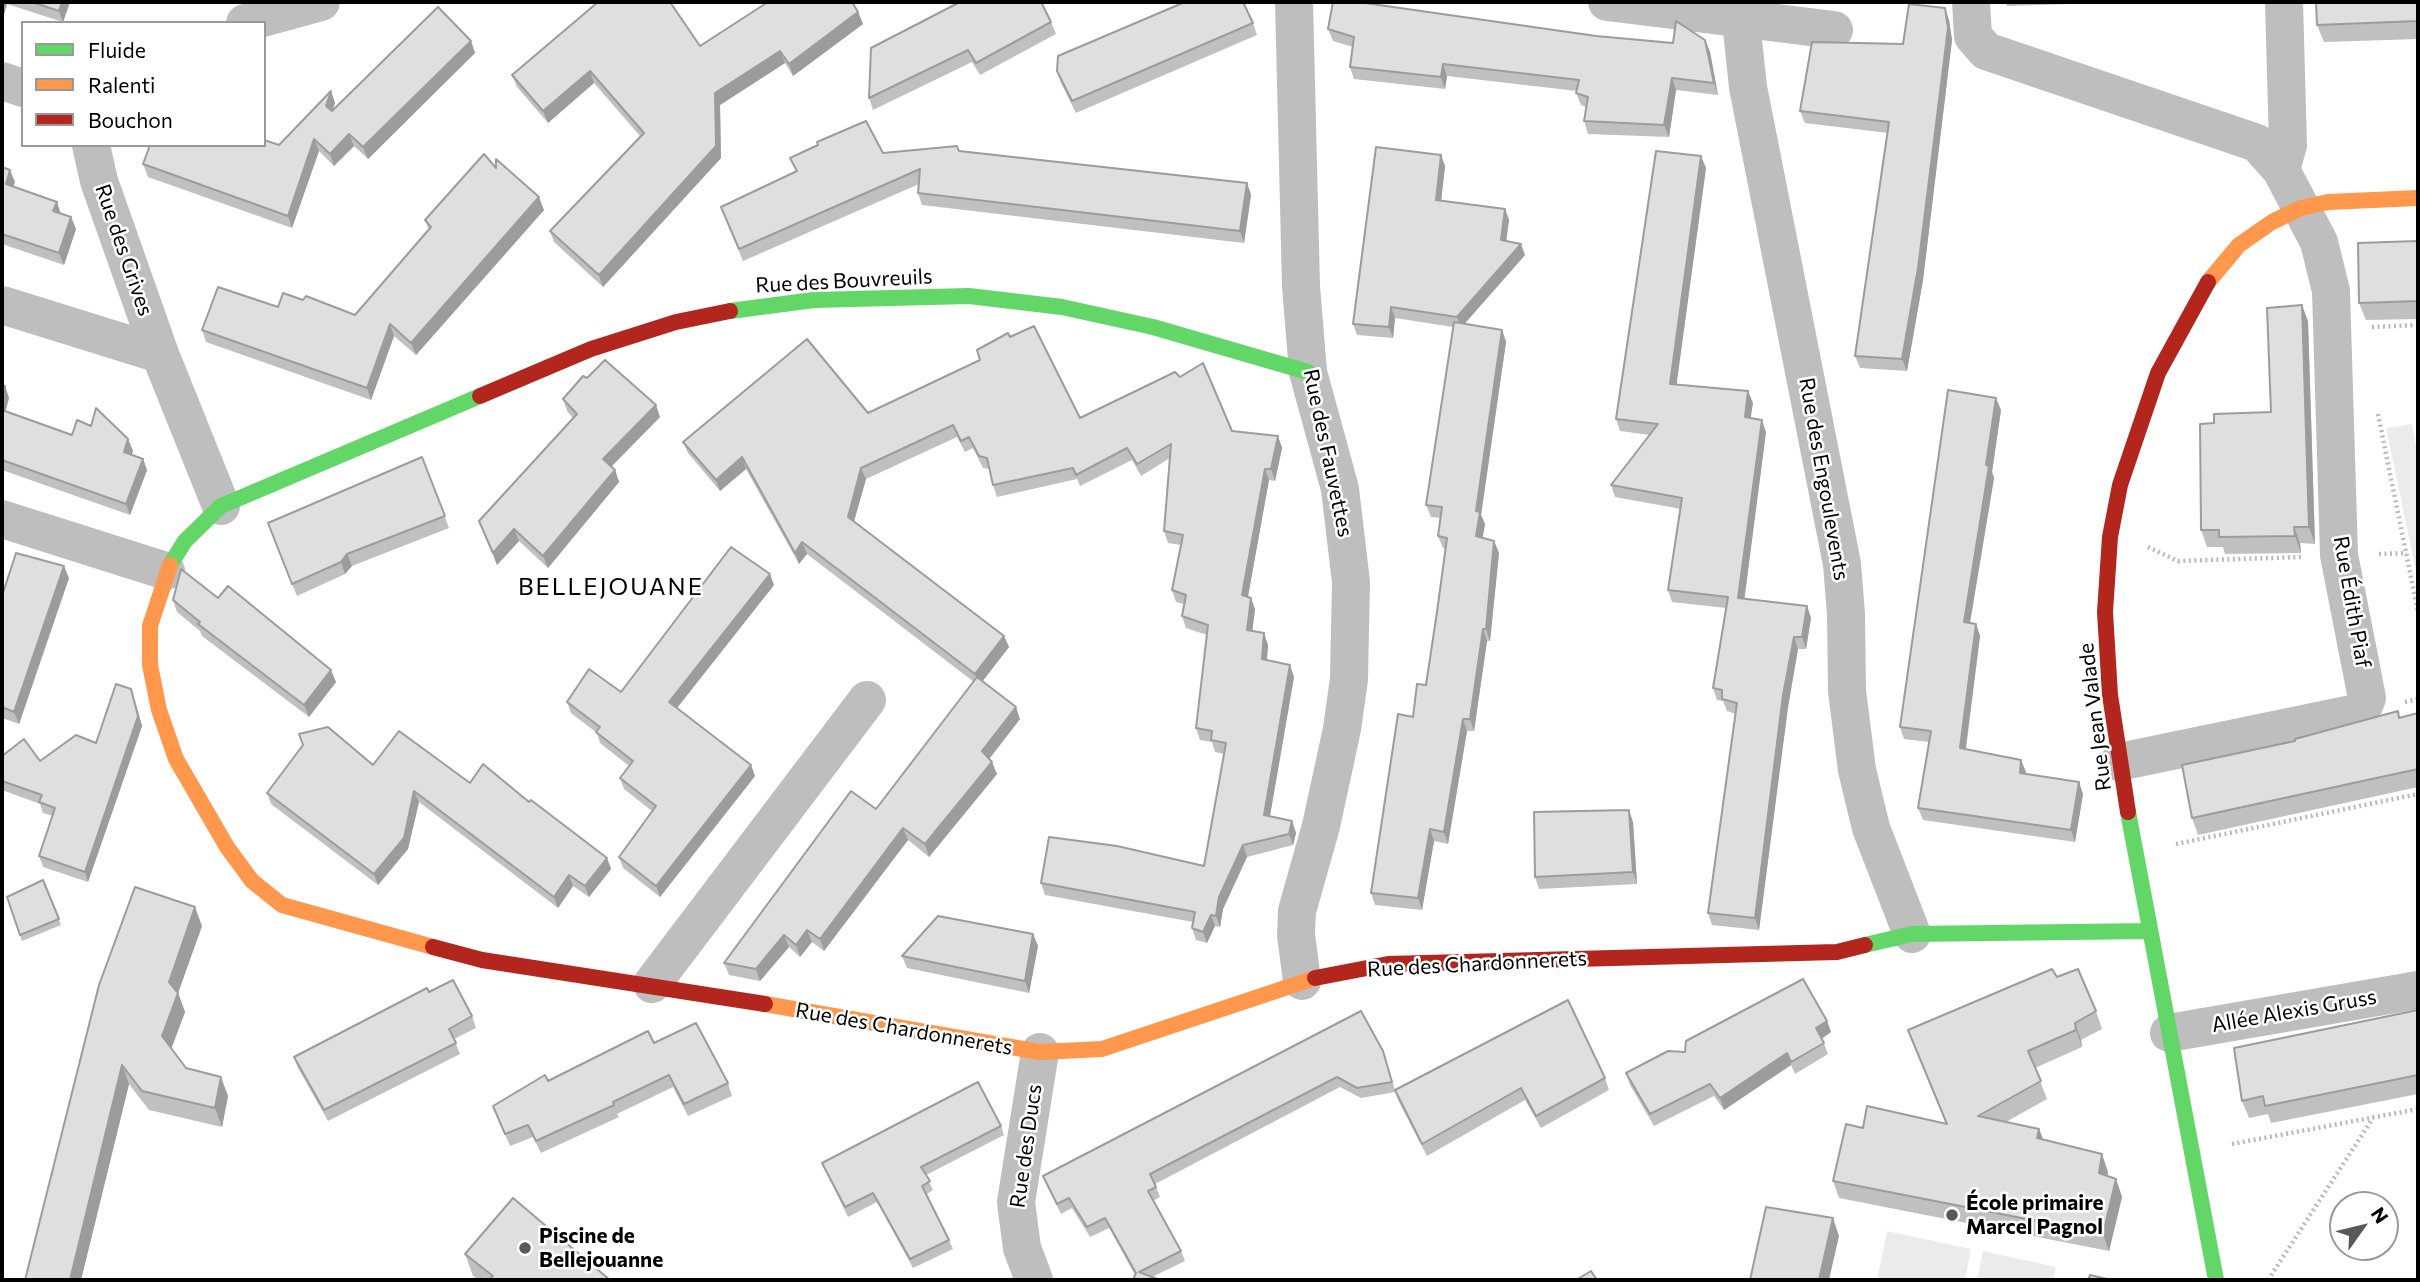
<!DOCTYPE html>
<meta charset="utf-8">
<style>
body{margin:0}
#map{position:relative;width:2420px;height:1282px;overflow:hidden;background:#fff;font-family:Commissioner,sans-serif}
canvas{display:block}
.frame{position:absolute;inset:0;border:4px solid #000;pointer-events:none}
.legend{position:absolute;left:21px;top:21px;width:245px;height:126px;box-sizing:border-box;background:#fff;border:2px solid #999;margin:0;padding:9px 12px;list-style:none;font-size:21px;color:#000}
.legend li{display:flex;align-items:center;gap:14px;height:35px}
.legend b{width:35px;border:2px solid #999}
.north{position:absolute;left:2329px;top:1191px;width:70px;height:70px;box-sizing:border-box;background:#fff;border:2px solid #999;border-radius:50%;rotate:56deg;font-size:19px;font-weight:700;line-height:28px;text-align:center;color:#000}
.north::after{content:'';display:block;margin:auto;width:24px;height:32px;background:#595959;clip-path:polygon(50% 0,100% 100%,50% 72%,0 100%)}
</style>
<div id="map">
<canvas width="2420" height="1282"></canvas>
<div class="frame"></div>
<ul class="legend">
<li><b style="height:9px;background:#63d668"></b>Fluide</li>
<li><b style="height:9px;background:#ff974d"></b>Ralenti</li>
<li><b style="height:9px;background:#b3261e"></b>Bouchon</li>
</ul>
<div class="north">N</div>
</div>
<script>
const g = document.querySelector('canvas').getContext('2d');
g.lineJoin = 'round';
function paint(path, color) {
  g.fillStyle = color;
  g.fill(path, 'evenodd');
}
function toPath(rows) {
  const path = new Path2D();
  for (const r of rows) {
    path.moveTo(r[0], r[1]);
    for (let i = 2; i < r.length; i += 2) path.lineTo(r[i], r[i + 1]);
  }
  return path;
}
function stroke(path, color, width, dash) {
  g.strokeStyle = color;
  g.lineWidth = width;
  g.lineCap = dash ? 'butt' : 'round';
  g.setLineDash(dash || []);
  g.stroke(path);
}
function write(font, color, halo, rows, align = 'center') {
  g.font = font + ' Commissioner,sans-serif';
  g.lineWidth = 5;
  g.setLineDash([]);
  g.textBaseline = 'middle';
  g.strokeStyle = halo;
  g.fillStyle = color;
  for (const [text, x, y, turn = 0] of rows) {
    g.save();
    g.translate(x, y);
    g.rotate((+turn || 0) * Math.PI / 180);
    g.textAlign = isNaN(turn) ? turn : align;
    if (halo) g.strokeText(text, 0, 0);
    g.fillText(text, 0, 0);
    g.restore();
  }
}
paint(toPath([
 [2412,424,2418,456,2418,580,2386,428],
 [1887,1231,1971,1249,1965,1280,1877,1280],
 [1983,1251,2056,1267,2053,1280,1977,1280]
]), '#ebebeb');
stroke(toPath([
 [2372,327,2418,325],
 [2378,414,2418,612],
 [2148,547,2178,561,2301,557],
 [2379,554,2407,553],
 [2405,702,2418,699],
 [2176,844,2418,794],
 [2232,1144,2418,1109],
 [2268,1280,2373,1118]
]), '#b9b9b9', 4.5, [2, 3.5]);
stroke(toPath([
 [1294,2,1301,286,1308,372,1340,489,1351,582,1349,679,1342,729,1321,826,1297,911,1296,935,1302,981],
 [1607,2,1834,30],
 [1971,2,1973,36,1986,51,2257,143,2281,170],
 [1741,21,1748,87,1842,564,1846,614,1847,691,1857,770,1871,828,1912,934],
 [245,23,321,2],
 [2,81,23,88],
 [91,145,99,181,160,354,221,506],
 [2,305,160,354],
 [2,519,166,571],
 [2119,762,2351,714,2362,710,2367,698,2339,555,2331,291,2319,242,2281,170,2288,145,2284,2],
 [652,984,867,700],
 [2169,1033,2418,990],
 [1034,1280,1022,1248,1016,1202,1040,1052]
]), '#bebebe', 38);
stroke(toPath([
 [730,311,814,300,969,296,1062,307,1153,327,1308,372],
 [170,565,185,541,221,506,480,396],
 [2128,812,2216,1280],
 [1865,945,1912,934,2150,931]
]), '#63d668', 16);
stroke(toPath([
 [2208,282,2239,245,2272,222,2301,208,2328,202,2418,198],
 [170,565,150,626,150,665,159,710,176,759,227,847,252,881,282,905,433,947],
 [765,1004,1040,1052,1102,1049,1315,978]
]), '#ff974d', 16);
stroke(toPath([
 [480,396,591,349,676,322,730,311],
 [2128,812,2110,695,2105,612,2110,537,2120,485,2158,373,2208,282],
 [433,947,482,960,765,1004],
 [1315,978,1388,964,1837,952,1865,945]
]), '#b3261e', 16);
paint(toPath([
 [2,2,70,2,63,22,7,4,2,21],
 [598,2,672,2,672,4,700,46,858,12,863,24,793,76,785,63,720,105,721,158,603,287,554,242,550,231,640,136,594,83,548,123,517,87,512,75],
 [2005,2,2135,2,2007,6],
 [2418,2,2418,39,2324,42,2317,25],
 [1949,20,1952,40,1923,280,1907,371,1860,368,1855,356,1888,133,1805,123,1800,111,1903,44],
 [1051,22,1056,34,980,75,972,62,873,110,869,98,871,48],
 [1253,23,1257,35,1076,113,1061,83,1057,71],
 [1328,29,1596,36,1673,43,1705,40,1710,52,1718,95,1676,90,1669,137,1588,134,1584,121,1586,107,1581,105,1576,93,1577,91,1447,76,1445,89,1354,79,1350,67,1353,47,1333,41],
 [471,41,475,53,368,159,354,146,334,166,319,151,292,228,148,177,143,164,279,145,331,91,335,103,333,109],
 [959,151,1247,183,1251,195,1244,243,922,205,918,193,919,184,743,261,721,207,796,172,790,158,883,153],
 [1441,155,1445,166,1441,201,1505,209,1509,220,1506,241,1525,255,1464,324,1502,330,1506,342,1481,515,1485,524,1482,538,1494,541,1499,553,1490,641,1487,641,1474,731,1467,731,1448,844,1434,841,1422,910,1375,905,1371,893,1413,717,1426,685,1437,612,1446,549,1443,548,1438,536,1441,518,1431,517,1426,505,1453,327,1395,318,1393,338,1357,335,1353,324],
 [2,167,15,182,13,187,61,214,71,217,76,229,64,265,2,244],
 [496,168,544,210,416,355,394,336,371,400,206,342,202,330,278,307,355,315,429,230,425,220],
 [1706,168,1676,385,1753,403,1750,418,1766,432,1744,598,1807,606,1811,618,1806,649,1798,649,1788,707,1759,930,1712,925,1708,913,1736,714,1727,711,1723,701,1717,700,1713,688,1726,608,1672,602,1668,590,1681,509,1615,497,1611,485,1650,435,1620,431,1616,419],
 [2418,241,2418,319,2366,320,2359,303],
 [2308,321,2315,544,2300,543,2301,553,2225,554,2223,547,2207,547,2201,530,2214,423,2271,412],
 [1010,337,1080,418,1232,431,1278,436,1282,448,1275,481,1269,480,1248,597,1255,609,1252,631,1268,645,1267,660,1294,677,1270,816,1292,821,1296,833,1293,845,1247,857,1223,909,1220,927,1215,926,1207,943,1196,940,1192,928,1193,922,1045,895,1041,883,1204,866,1224,754,1215,752,1212,742,1200,740,1196,728,1207,635,1186,628,1182,616,1184,604,1176,602,1172,590,1181,545,1168,543,1164,531,1170,458,1141,476,1132,460,1080,486,1077,479,997,497,993,485,990,469,983,468,973,448,965,452,957,437,866,479,854,522,1004,636,1009,647,982,681,1020,719,989,759,997,774,929,857,908,840,824,951,812,942,800,957,789,947,760,981,729,975,724,963,876,809,974,682,807,554,799,564,746,469,720,491,688,453,683,442,868,413,980,360],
 [2,385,5,386,9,398,5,412,72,435,128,439,133,451,131,455,143,459,147,470,130,515,2,470],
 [563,399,660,417,611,467,615,470,619,482,548,568,519,541,497,565,479,521,573,418,567,411],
 [2001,410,1992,472,1994,478,1970,623,1976,624,1980,636,1966,750,2021,760,2025,774,2083,794,2075,842,1923,820,1918,808,1929,742,1904,739,1900,727],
 [422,457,449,528,352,566,345,574,297,596,272,535],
 [69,578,19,724,2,718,2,596],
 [774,585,677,708,751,765,755,776,660,897,623,868,619,857,652,811,624,789,620,778,629,766,600,743,597,733,571,713,567,702,621,692],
 [218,598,336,682,309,717,202,636,200,631,177,612,173,600],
 [135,700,142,726,88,882,43,867,39,856,53,816,43,813,40,804,2,790,2,756,40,761,96,743],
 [2418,713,2418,787,2198,835,2192,818,2295,741],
 [470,783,529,802,607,858,611,869,589,897,573,886,558,908,419,802,408,849,378,885,271,804,267,793],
 [1633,822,1637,884,1539,889,1535,877],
 [43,880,61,925,22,941,7,897],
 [202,926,178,993,185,1012,171,1048,186,1068,228,1096,222,1127,149,1110,129,1084,81,1280,25,1280,99,985],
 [1033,934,1038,946,1029,993,907,968,902,956],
 [2057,977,2096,1011,2102,1029,2081,1040,2082,1047,2035,1068,2047,1099,2006,1122,2039,1129,2043,1140,2108,1172,2107,1176,2116,1179,2122,1197,2109,1251,1839,1198,1833,1181,1863,1128,1946,1124,1908,1030],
 [429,992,472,1016,476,1028,454,1039,460,1054,328,1121,298,1068,294,1057],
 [2418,1010,2418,1094,2271,1123,2268,1114,2249,1118,2242,1101],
 [1827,1021,1831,1032,1822,1038,1828,1054,1795,1074,1791,1065,1724,1110,1714,1096,1654,1126,1630,1085,1626,1073,1685,1052],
 [654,1043,728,1083,732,1096,688,1116,673,1087,617,1114,619,1117,541,1153,533,1137,510,1146,493,1106,548,1081],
 [1383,1051,1395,1090,1605,1078,1609,1090,1541,1128,1525,1100,1427,1156,1399,1102,1395,1092,1361,1098,1340,1087,1155,1184,1160,1197,1153,1201,1181,1251,1185,1261,1152,1277,1135,1275,1109,1228,1090,1237,1072,1208,1061,1214,1047,1186,1043,1176],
 [1001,1126,1004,1135,926,1175,933,1190,927,1194,949,1240,953,1249,913,1268,877,1202,848,1217,826,1172,822,1163],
 [465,1254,610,1280,479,1280,473,1276]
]), '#c0c0c0');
paint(toPath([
 [2,2,6,2,7,4,2,21],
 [62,2,70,2,63,22,59,11],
 [1945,8,1949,20,1952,40,1923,280,1907,371,1902,359],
 [858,12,863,24,793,76,789,64],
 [1705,40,1710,52,1718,95,1714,83],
 [471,41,475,53,368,159,363,147],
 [780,51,785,63,720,105,721,158,603,287,599,275,715,93],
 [1443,64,1447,76,1445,89,1441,77],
 [590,71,594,83,548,123,543,111],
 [1672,78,1676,90,1669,137,1664,125],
 [331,91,335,103,330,118,326,106],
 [349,134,354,146,334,166,330,154],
 [314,139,319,151,292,228,288,216],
 [1441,155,1445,166,1440,211,1436,200],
 [1701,156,1706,168,1675,396,1670,384],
 [10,170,15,182,10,196,6,184],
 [1247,183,1251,195,1244,243,1240,231],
 [539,197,544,210,416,355,411,343],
 [57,202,61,214,53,211],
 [1505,209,1509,220,1505,250,1501,240],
 [71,217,76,229,64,265,59,253],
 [1521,244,1525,255,1461,328,1457,317],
 [2302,305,2308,321,2315,544,2309,527],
 [1391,307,1395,318,1393,338,1389,327],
 [390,324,394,336,371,400,367,388],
 [1502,330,1506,342,1481,515,1485,524,1481,548,1476,536,1476,511],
 [5,386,9,398,3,421,2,398],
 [1748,391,1753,403,1749,429,1745,417],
 [1996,398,2001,410,1992,472,1994,478,1968,634,1964,622],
 [656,405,660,417,607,471,603,459],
 [1762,420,1766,432,1743,610,1738,598],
 [1278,436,1282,448,1275,481,1271,469],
 [128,439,133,451,128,464,124,452],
 [742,457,746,469,720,491,716,480],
 [143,459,147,470,130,515,126,504],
 [861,468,866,479,852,528,848,517],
 [1265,469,1269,480,1246,607,1242,595],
 [615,470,619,482,548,568,543,556],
 [2294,527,2300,543,2301,553,2295,536],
 [514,529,519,541,497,565,493,553],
 [1494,541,1499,553,1490,641,1486,629],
 [802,542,807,554,799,564,795,553],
 [347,554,352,566,345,574,341,562],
 [64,566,69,578,19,724,14,712],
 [770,574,774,585,673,713,669,702],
 [1251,598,1255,609,1251,642,1247,630],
 [1807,606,1811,618,1806,649,1802,637],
 [1976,624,1980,636,1964,760,1960,748],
 [1483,629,1487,641,1474,731,1470,719],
 [1264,633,1268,645,1266,670,1262,659],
 [1004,636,1009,647,979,686,975,674],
 [1794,637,1798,649,1788,707,1759,930,1755,918,1783,695],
 [1290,665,1294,677,1268,827,1264,815],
 [331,670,336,682,309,717,304,705],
 [131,689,142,726,88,882,85,872],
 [1016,707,1020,719,986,763,982,751],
 [1463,719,1467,731,1448,844,1444,832],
 [2021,760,2026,772,2025,785,2020,773],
 [992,762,997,774,929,857,925,844],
 [751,765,755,776,660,897,656,886],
 [2079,782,2083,794,2075,842,2071,830],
 [414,791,419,802,408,849,378,885,374,874],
 [1629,810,1633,822,1637,884,1633,872],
 [1292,821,1296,833,1293,845,1289,834],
 [903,828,908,840,824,951,820,939],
 [1430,829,1434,841,1422,910,1418,898],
 [1243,845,1247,857,1223,909,1220,927,1216,916,1219,897],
 [607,858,611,869,589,897,585,886],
 [569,875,573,886,558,908,554,897],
 [195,907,202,926,178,993,185,1012,169,1055,162,1036,169,982],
 [1211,915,1215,926,1207,943,1203,932],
 [807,930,812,942,800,957,796,945],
 [1033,934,1038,946,1029,993,1025,981],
 [784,935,789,947,760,981,756,969],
 [1827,1021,1831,1032,1820,1040,1816,1028],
 [2075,1023,2081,1040,2082,1047,2076,1030],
 [1787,1053,1791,1065,1724,1110,1720,1098],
 [122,1065,129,1084,81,1280,70,1280],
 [221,1077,228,1096,222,1127,215,1108],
 [2039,1129,2046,1146,2037,1138],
 [2102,1154,2108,1172,2105,1190,2099,1173],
 [2116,1179,2122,1197,2109,1251,2103,1234],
 [1833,1218,1839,1236,1829,1280,1819,1280]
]), '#9c9c9c');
const building = toPath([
 [32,2,62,2,59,11,32,2],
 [598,2,670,2,700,46,768,2,852,2,858,12,789,64,780,51,715,93,716,146,599,275,550,231,644,133,590,71,543,111,512,75,598,2],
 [960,2,1041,2,1051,22,976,63,968,50,869,98,871,48,960,2],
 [1185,2,1243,2,1253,23,1072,101,1057,71,1058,56,1185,2],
 [1333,2,1358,2,1596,36,1673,43,1676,21,1705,40,1714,83,1672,78,1664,125,1584,121,1588,97,1576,93,1579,80,1443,64,1441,77,1350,67,1354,37,1328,29,1333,2],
 [2316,2,2418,2,2418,21,2317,25,2316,2],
 [1909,4,1945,8,1948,28,1918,268,1902,359,1855,356,1889,122,1800,111,1812,42,1903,44,1909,4],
 [438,7,471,41,363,147,349,134,330,154,314,139,288,216,143,164,150,145,264,145,264,140,279,145,331,91,326,106,332,111,438,7],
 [866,121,883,153,957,146,959,151,1247,183,1240,231,918,193,920,169,739,249,721,207,797,171,790,158,818,145,817,142,866,121],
 [1376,147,1441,155,1436,200,1505,209,1501,240,1521,244,1457,317,1391,307,1389,327,1353,324,1376,147],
 [1656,151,1701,156,1670,384,1748,391,1745,417,1762,420,1738,598,1807,606,1802,637,1794,637,1783,695,1755,918,1708,913,1737,703,1722,699,1722,690,1713,688,1728,597,1668,590,1682,498,1611,485,1658,424,1616,419,1656,151],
 [484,154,496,168,496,159,539,197,411,343,390,324,367,388,202,330,218,287,278,307,283,293,303,300,306,296,355,315,431,227,425,220,484,154],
 [2,167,10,170,6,184,57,202,53,211,71,217,59,253,2,234,2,167],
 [2418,241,2418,301,2359,303,2358,243,2418,241],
 [2302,305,2309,527,2294,527,2295,536,2219,537,2219,530,2201,530,2200,424,2214,423,2214,414,2271,412,2267,308,2302,305],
 [1454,322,1502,330,1476,511,1480,512,1476,536,1494,541,1486,629,1483,629,1470,719,1463,719,1444,832,1430,829,1418,898,1371,893,1398,714,1413,717,1417,684,1426,685,1437,612,1447,538,1438,536,1442,507,1426,505,1454,322],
 [1034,326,1080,418,1175,372,1180,377,1203,363,1232,431,1278,436,1271,469,1265,469,1242,595,1251,598,1247,630,1264,633,1262,659,1290,665,1264,815,1292,821,1289,834,1243,845,1219,897,1216,916,1211,915,1203,932,1192,928,1195,912,1041,883,1049,837,1117,846,1204,866,1226,743,1211,740,1212,731,1196,728,1208,625,1182,616,1186,595,1172,590,1183,535,1164,531,1171,444,1137,464,1127,448,1076,475,1073,468,993,485,987,458,979,456,969,437,961,441,953,425,861,468,848,517,1004,636,975,674,802,542,795,553,742,457,716,480,683,442,807,339,868,413,980,360,977,350,1008,333,1010,337,1034,326],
 [605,360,656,405,603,459,615,470,543,556,514,529,493,553,479,521,577,414,563,399,583,376,587,378,605,360],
 [2,385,5,386,2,398,2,385],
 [1948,390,1996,398,1986,465,1989,466,1964,622,1976,624,1960,748,2021,760,2020,773,2079,782,2071,830,1918,808,1931,731,1900,727,1948,390],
 [96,408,128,439,124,452,143,459,126,504,2,460,2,410,72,435,77,420,91,426,96,408],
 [422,457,445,516,347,554,341,562,292,584,268,523,422,457],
 [731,547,770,574,669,702,751,765,656,886,619,857,656,806,620,778,633,761,596,732,600,727,567,702,589,669,621,692,731,547],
 [16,553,64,566,14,712,2,707,2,596,16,553],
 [181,569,218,598,228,586,331,670,304,705,198,624,200,622,173,600,181,569],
 [977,677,1016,707,982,751,992,762,925,844,903,828,820,939,807,930,796,945,784,935,756,969,724,963,851,791,876,809,977,677],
 [116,684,131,689,138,716,85,872,39,856,55,808,39,802,42,795,2,781,2,756,24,739,40,761,76,735,96,743,116,684],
 [2398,711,2399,718,2418,713,2418,769,2192,818,2182,765,2295,741,2295,739,2398,711],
 [328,727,373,765,399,731,470,783,483,764,529,802,531,800,607,858,585,886,569,875,554,897,414,791,404,838,374,874,267,793,303,745,299,734,328,727],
 [1629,810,1633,872,1535,877,1534,812,1629,810],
 [43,880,59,919,20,935,7,897,43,880],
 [135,887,195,907,169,982,178,993,162,1036,186,1068,221,1077,215,1108,142,1091,122,1065,70,1280,25,1280,99,985,135,887],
 [938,916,1033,934,1025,981,902,956,938,916],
 [2052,969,2057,977,2078,969,2096,1011,2075,1023,2076,1030,2028,1051,2041,1081,1978,1116,2039,1129,2037,1138,2102,1154,2099,1173,2116,1179,2103,1234,1833,1181,1846,1124,1863,1128,1867,1106,1947,1124,1908,1030,2052,969],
 [1803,979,1827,1021,1816,1028,1824,1043,1791,1062,1787,1053,1720,1098,1710,1084,1650,1114,1626,1073,1668,1051,1685,1052,1686,1041,1803,979],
 [453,980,472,1016,449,1029,456,1043,324,1110,294,1057,427,988,429,992,453,980],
 [1568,1000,1605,1078,1536,1116,1521,1088,1422,1144,1395,1090,1568,1000],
 [2418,1010,2418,1075,2265,1106,2263,1096,2242,1101,2234,1048,2418,1010],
 [1361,1011,1383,1051,1392,1082,1357,1088,1337,1077,1150,1174,1156,1187,1148,1191,1181,1251,1139,1272,1160,1280,1133,1280,1136,1273,1105,1218,1087,1227,1069,1198,1057,1204,1043,1176,1361,1011],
 [696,1023,728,1083,684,1104,669,1075,613,1102,614,1105,536,1141,528,1125,505,1134,493,1106,545,1075,548,1081,648,1031,654,1043,696,1023],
 [978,1082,1001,1126,921,1167,930,1181,922,1186,949,1240,910,1259,873,1193,845,1207,822,1163,978,1082],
 [513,1198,610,1280,489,1280,493,1276,465,1254,513,1198],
 [1766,1207,1833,1218,1819,1280,1750,1280,1766,1207],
 [1591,1271,1597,1280,1576,1280,1591,1271],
 [2090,1275,2111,1280,2088,1280,2090,1275]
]);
paint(building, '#dfdfdf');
stroke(building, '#9c9c9c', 2);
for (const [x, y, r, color] of [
 [1952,1215,7,"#595959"],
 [525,1248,7,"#595959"]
]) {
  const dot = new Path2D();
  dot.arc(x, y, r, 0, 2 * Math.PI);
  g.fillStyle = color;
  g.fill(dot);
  stroke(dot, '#fff', 2.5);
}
write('21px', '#000', '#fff', [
 ["Rue des Grives",124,250,71],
 ["Rue des Bouvreuils",844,281,-3],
 ["Rue des Fauvettes",1328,453,78],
 ["Rue des Engoulevents",1824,479,80],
 ["Rue Édith Piaf",2352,602,80],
 ["Rue Jean Valade",2095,717,-97],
 ["Rue des Chardonnerets",1477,964,-3],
 ["Allée Alexis Gruss",2294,1011,-10],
 ["Rue des Chardonnerets",904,1029,10],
 ["Rue des Ducs",1026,1146,-82]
]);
write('bold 21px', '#000', '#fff', [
 ["École primaire",1966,1203],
 ["Marcel Pagnol",1966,1227],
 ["Piscine de",539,1236],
 ["Bellejouanne",539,1260]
], 'left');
g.letterSpacing = '2px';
write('24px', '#000', '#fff', [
 ["BELLEJOUANE",611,587]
]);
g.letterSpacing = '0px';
</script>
